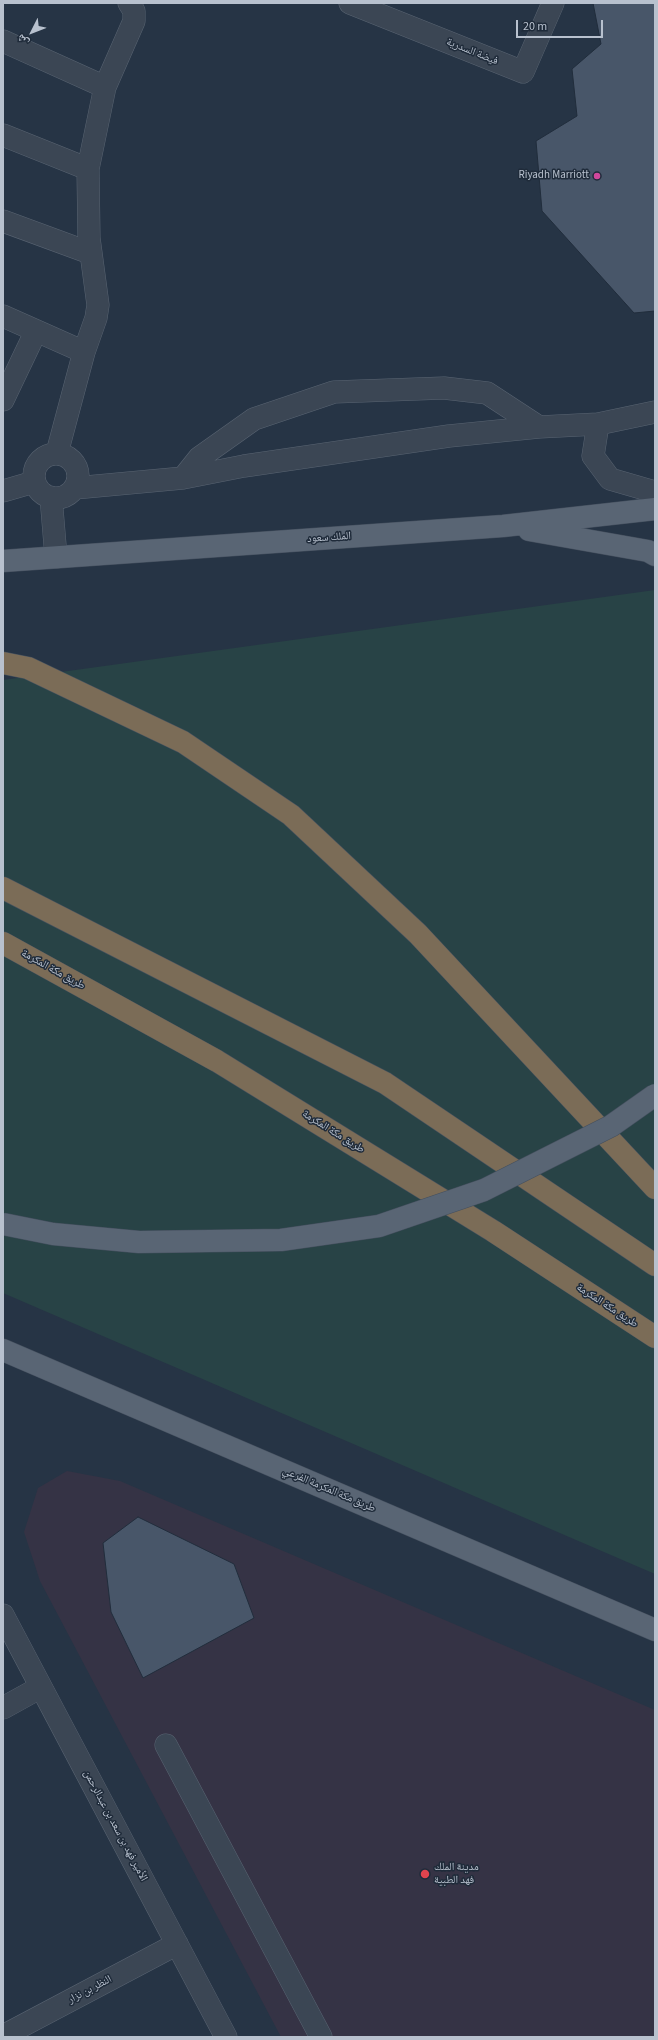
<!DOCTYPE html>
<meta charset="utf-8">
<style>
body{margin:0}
#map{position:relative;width:658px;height:2040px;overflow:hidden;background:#263445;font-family:"Source Sans 3","Noto Naskh Arabic",sans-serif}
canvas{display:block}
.frame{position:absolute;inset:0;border:4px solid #b8c1ce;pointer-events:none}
.north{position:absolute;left:12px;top:12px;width:40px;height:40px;-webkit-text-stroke:3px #1f2b3a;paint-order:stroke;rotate:228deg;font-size:11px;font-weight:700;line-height:16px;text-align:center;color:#b8c1ce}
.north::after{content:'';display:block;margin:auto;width:14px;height:18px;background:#b8c1ce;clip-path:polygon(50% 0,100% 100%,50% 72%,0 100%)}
.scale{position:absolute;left:516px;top:20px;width:87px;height:18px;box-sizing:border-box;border:2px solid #b8c1ce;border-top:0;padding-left:5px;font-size:12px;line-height:14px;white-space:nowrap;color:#b8c1ce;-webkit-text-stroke:3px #1f2b3a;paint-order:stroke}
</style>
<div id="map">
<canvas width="658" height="2040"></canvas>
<div class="frame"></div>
<div class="north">ش</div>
<div class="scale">20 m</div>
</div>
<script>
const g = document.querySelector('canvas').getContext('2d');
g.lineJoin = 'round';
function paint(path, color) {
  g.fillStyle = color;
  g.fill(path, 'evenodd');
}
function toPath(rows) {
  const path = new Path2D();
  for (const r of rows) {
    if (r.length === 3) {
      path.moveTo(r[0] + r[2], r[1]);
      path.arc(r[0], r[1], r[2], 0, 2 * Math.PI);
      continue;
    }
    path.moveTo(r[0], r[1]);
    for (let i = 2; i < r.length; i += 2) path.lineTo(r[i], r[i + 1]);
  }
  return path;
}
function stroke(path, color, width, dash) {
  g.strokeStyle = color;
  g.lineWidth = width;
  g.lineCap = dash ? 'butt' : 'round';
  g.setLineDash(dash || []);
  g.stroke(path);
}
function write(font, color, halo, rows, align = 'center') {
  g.font = font + ' "Source Sans 3","Noto Naskh Arabic",sans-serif';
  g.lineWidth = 3;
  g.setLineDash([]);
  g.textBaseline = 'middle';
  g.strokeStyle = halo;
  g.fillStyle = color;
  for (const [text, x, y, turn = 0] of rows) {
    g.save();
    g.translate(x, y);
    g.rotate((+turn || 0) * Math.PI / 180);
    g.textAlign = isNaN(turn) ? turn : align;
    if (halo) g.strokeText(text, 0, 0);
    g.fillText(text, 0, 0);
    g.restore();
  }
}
paint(toPath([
 [67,1471,120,1481,655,1710,655,2037,281,2037,40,1581,24,1532,38,1488]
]), '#353345');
paint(toPath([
 [655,590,655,1574,3,1293,3,680]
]), '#284346');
const building = toPath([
 [593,3,655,3,655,311,634,313,542,211,536,141,577,116,572,69,601,44,593,3],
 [138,1517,234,1564,254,1618,143,1678,111,1612,103,1543,138,1517]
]);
paint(building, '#485669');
stroke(building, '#212d3c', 1);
const minor = toPath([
 [350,3,523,72,553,3],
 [3,41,105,87],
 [3,135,88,169],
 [3,221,90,253],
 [3,316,84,352],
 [3,400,36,331],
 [655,412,598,424,593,456,610,479,655,492],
 [57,453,84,352,96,318,98,305,89,238,88,169,105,87,134,21,134,11,129,3],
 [56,476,22],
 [183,478,199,458,254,419,334,392,444,388,487,393,539,427],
 [75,488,183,478,244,466,449,436,539,427,598,424],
 [3,491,34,482],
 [51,497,56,557],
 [3,1615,226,2037],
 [3,1708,41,1687],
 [166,1745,321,2037],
 [3,2036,177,1944]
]);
const major = toPath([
 [529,530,648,551,655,555],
 [3,561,503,526,655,509],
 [3,1350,655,1630]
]);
const highway = toPath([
 [3,663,28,668,183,742,291,815,418,934,655,1188],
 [3,888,385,1083,655,1265],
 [3,943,217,1061,493,1231,655,1337]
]);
stroke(minor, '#596472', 23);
stroke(major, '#444f5e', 23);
stroke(highway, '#45515f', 23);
stroke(minor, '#3b4654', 22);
stroke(major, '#596574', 22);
stroke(highway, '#7b6c57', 22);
const majorBridge = toPath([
 [3,1224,53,1234,139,1242,281,1240,379,1226,484,1190,611,1126,655,1095]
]);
stroke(majorBridge, '#444f5e', 23, []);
stroke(majorBridge, '#596574', 22);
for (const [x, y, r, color] of [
 [597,176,4,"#d1479c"],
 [425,1874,5,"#e0444e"]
]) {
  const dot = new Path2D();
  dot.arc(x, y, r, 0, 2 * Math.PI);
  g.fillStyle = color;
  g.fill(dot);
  stroke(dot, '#1f2b3a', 1.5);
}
write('11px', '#b8c1ce', '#1f2b3a', [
 ["فيضة السدرية",472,52,22],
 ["الملك سعود",329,538,-4],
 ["طريق مكة المكرمة",53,970,29],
 ["طريق مكة المكرمة",333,1132,32],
 ["طريق مكة المكرمة",607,1306,33],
 ["طريق مكة المكرمة الفرعي",329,1490,23],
 ["الأمير فهد بن سعد بن عبدالرحمن",115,1826,62],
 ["النظر بن نزار",90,1990,-28]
]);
write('11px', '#b8c1ce', '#1f2b3a', [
 ["Riyadh Marriott",589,176],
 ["مدينة الملك",434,1868,"left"],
 ["فهد الطبية",434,1881,"left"]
], 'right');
</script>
